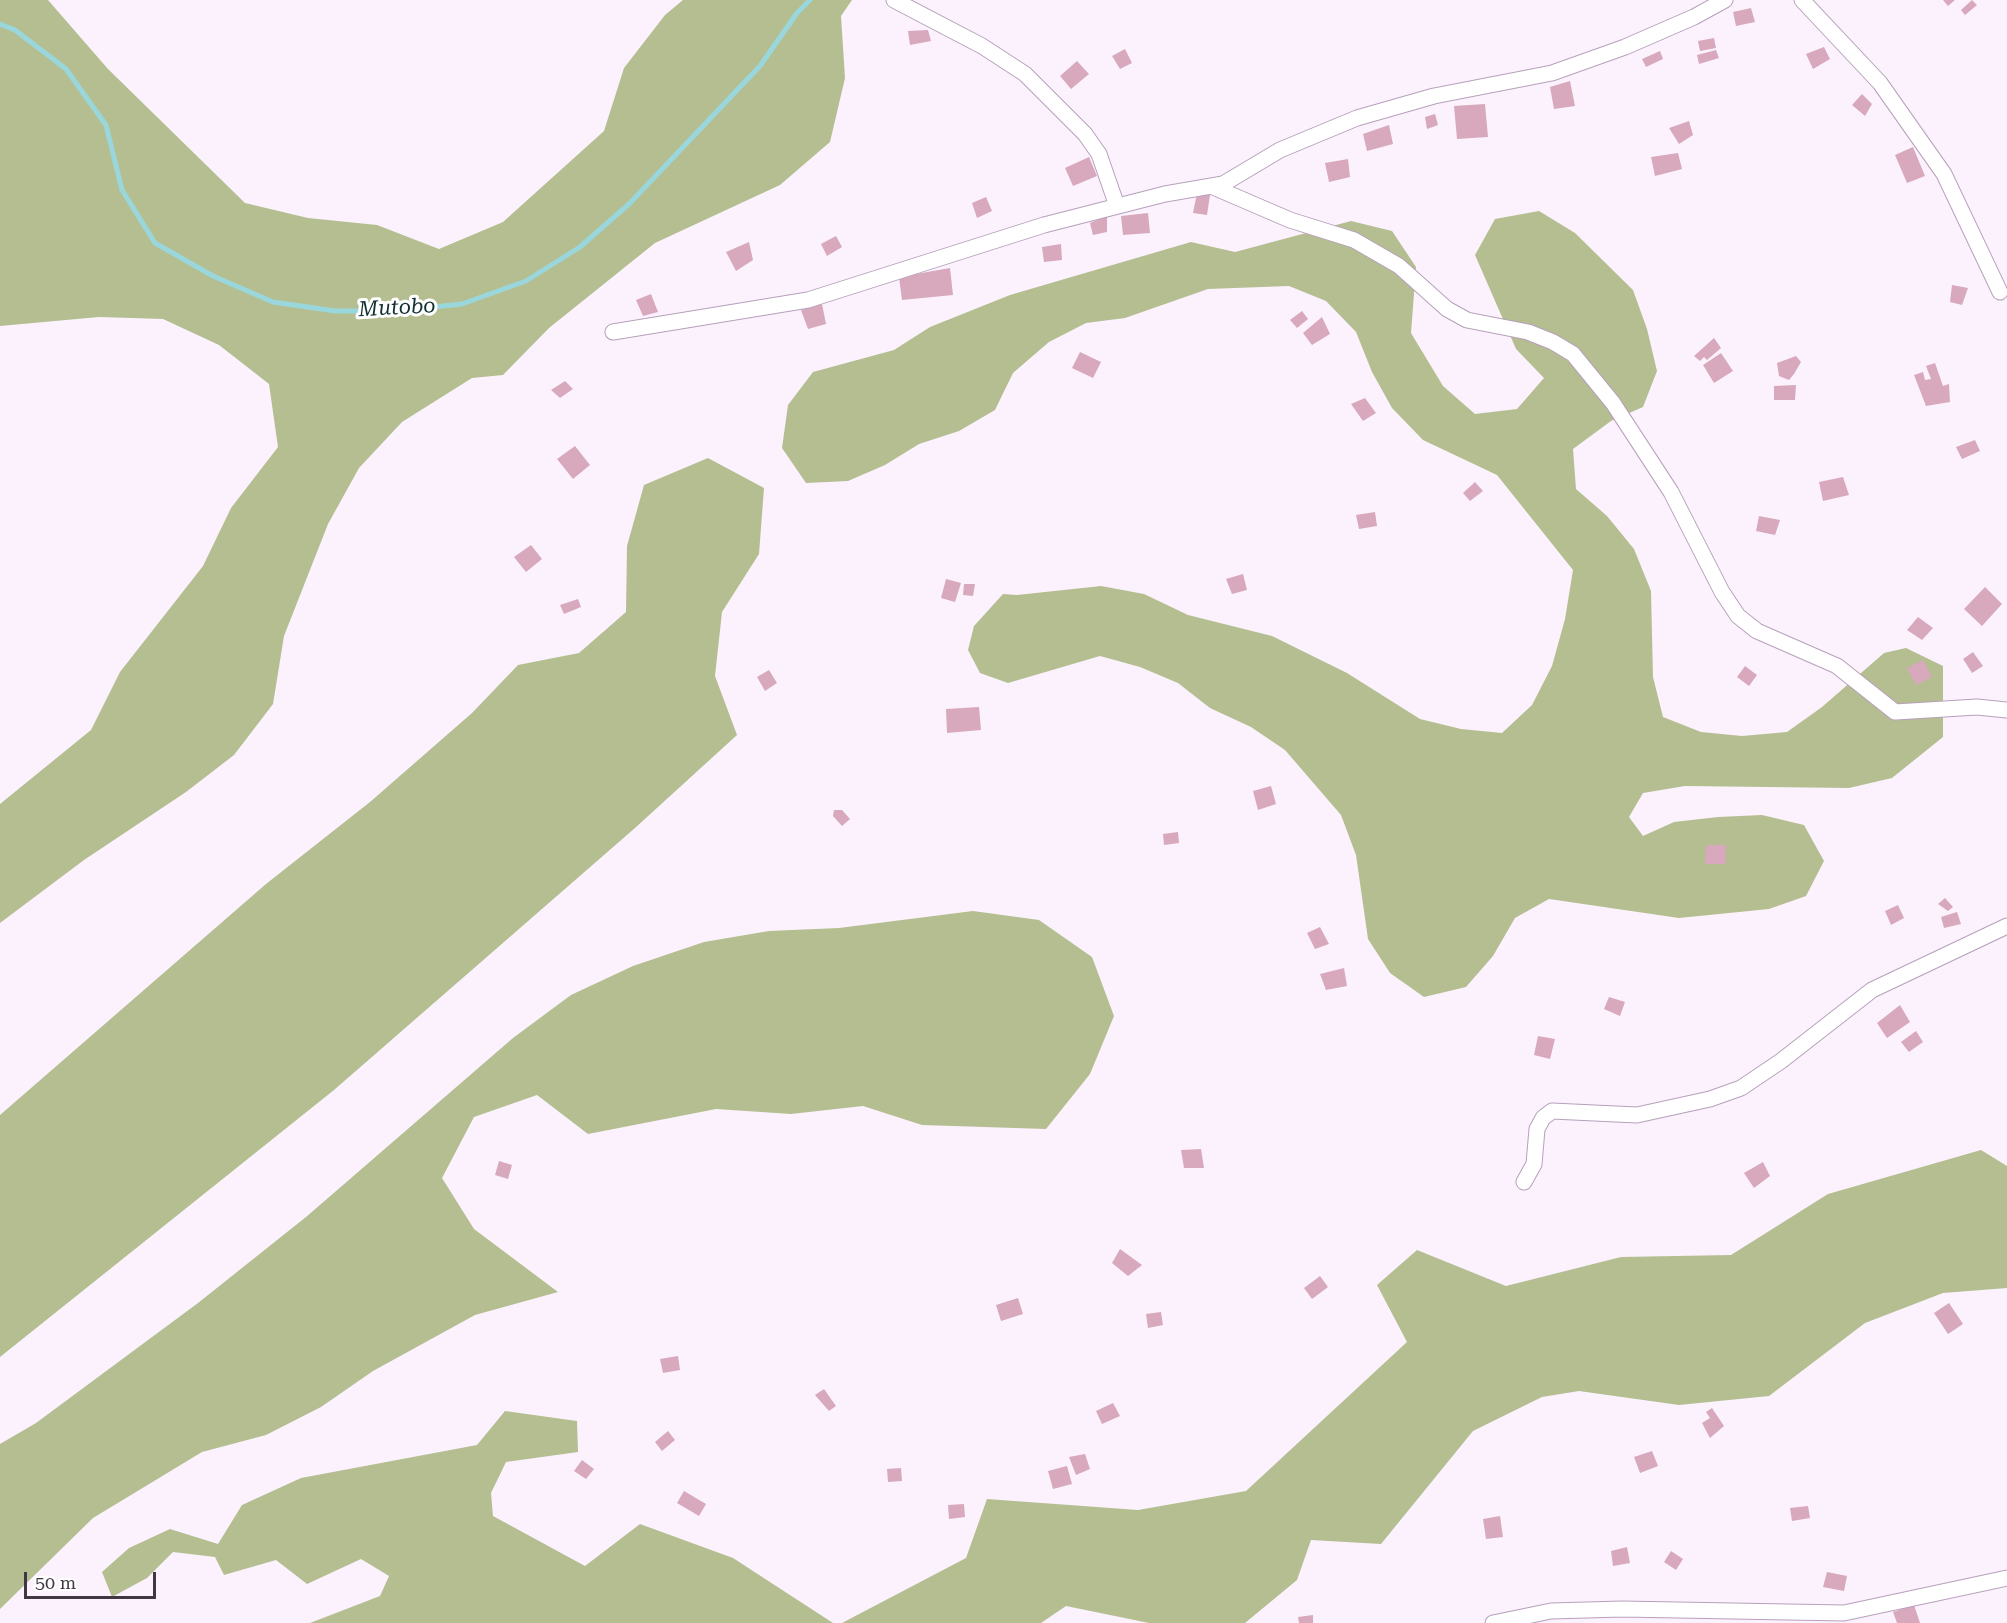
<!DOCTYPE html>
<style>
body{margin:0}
#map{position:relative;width:2007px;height:1623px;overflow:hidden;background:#fbf2fd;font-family:"Roboto Serif",serif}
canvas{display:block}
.scale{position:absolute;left:24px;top:1572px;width:132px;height:27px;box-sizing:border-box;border:3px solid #403742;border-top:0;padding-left:8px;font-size:18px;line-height:21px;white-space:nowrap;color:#403742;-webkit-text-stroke:4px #fff;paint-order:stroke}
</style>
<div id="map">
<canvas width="2007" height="1623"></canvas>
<div class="scale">50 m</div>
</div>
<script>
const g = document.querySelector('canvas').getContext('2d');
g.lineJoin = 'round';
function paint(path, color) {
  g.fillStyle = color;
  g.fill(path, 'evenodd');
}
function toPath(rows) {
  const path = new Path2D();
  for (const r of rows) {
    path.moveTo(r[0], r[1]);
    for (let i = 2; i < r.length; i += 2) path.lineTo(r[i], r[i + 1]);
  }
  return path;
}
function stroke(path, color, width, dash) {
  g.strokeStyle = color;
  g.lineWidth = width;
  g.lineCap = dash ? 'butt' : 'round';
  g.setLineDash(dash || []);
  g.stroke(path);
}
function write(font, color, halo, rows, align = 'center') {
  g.font = font + ' "Roboto Serif",serif';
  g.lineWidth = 6;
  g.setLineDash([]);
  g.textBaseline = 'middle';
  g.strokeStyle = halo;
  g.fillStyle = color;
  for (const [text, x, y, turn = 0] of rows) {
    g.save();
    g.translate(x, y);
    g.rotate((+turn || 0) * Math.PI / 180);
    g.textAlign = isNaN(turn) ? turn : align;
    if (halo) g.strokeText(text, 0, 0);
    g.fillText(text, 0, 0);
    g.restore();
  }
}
paint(toPath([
 [0,0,48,0,108,69,245,203,308,218,377,225,439,249,503,222,604,131,624,68,665,15,683,0,852,0,841,16,845,78,830,142,780,185,655,243,549,328,503,375,472,378,402,422,359,468,328,524,284,636,273,704,234,755,186,792,84,860,0,923,0,804,91,730,120,672,203,566,231,508,278,447,269,384,219,345,163,319,99,317,0,326],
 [1539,211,1575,233,1633,290,1647,329,1657,371,1643,407,1611,421,1573,449,1576,489,1607,516,1634,549,1651,591,1653,677,1663,717,1701,732,1742,736,1787,732,1822,707,1884,653,1906,648,1943,666,1943,737,1892,778,1849,788,1685,786,1643,793,1629,817,1643,836,1674,822,1718,817,1762,815,1804,825,1824,861,1806,896,1769,909,1679,918,1549,899,1515,918,1493,956,1466,987,1424,997,1390,973,1368,939,1356,855,1341,815,1285,750,1251,727,1210,708,1178,683,1140,667,1100,656,1008,683,980,673,968,650,974,626,1003,594,1017,595,1101,586,1144,594,1188,615,1272,636,1347,673,1420,719,1461,729,1502,733,1532,705,1552,666,1565,619,1573,570,1497,475,1423,440,1392,408,1372,372,1356,332,1326,301,1289,286,1208,289,1125,318,1086,323,1049,342,1013,373,995,410,959,431,919,444,885,465,848,481,806,483,782,448,788,405,813,372,894,350,930,327,1010,295,1191,242,1235,252,1351,221,1392,231,1416,267,1411,333,1443,386,1475,414,1517,409,1544,378,1516,349,1475,255,1495,219],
 [708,458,764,488,759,554,722,612,715,676,737,735,635,828,334,1090,0,1357,0,1115,266,884,370,802,472,713,518,665,579,653,626,612,627,546,644,485],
 [973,911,1039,920,1092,957,1114,1016,1090,1074,1046,1129,922,1125,863,1106,791,1114,716,1109,588,1134,537,1095,474,1117,442,1178,474,1229,558,1292,475,1315,373,1371,321,1407,266,1435,202,1452,93,1518,0,1609,0,1444,36,1423,198,1303,306,1217,513,1038,571,995,633,966,704,942,769,931,839,928],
 [1981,1150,2007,1166,2007,1288,1943,1293,1865,1323,1769,1396,1679,1405,1579,1391,1542,1397,1473,1431,1381,1544,1311,1540,1297,1580,1245,1623,1149,1623,1066,1606,1041,1623,842,1623,966,1558,987,1499,1138,1510,1246,1491,1407,1342,1377,1285,1417,1250,1506,1286,1621,1257,1731,1255,1828,1194],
 [505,1411,577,1421,578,1452,506,1462,491,1493,493,1516,585,1566,640,1524,733,1558,833,1623,310,1623,380,1596,389,1576,361,1559,307,1584,276,1560,224,1575,215,1557,173,1552,147,1578,112,1597,102,1572,129,1548,170,1529,218,1544,242,1505,301,1478,477,1445]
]), '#b5be91');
stroke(toPath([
 [0,24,15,30,66,69,106,125,122,190,155,243,213,276,273,302,335,311,397,311,462,304,526,281,580,247,629,204,760,66,797,13,810,0]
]), '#9ad7dc', 5);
paint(toPath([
 [1943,0,1955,0,1948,6],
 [1972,0,1977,5,1965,15,1961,10],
 [1751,8,1755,22,1736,26,1733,12],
 [928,30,931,41,910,45,908,31],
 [1714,38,1716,48,1700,51,1698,41],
 [1824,47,1830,59,1813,69,1806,54],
 [1125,49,1132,63,1120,69,1112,56],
 [1716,50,1719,58,1699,64,1697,55],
 [1660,51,1663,59,1646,67,1642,59],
 [1077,61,1089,74,1071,89,1060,76],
 [1570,81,1575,106,1554,109,1550,87],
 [1862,94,1872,104,1865,116,1852,105],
 [1485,104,1488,137,1457,139,1454,106],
 [1435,114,1438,125,1427,129,1425,117],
 [1689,121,1693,135,1679,144,1669,128],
 [1389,125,1393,144,1367,151,1363,134],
 [1913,147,1925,176,1907,183,1895,155],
 [1678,153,1682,169,1655,176,1651,157],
 [1089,157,1097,176,1073,186,1065,168],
 [1348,159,1350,177,1329,182,1325,163],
 [1197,193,1210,195,1207,215,1193,213],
 [986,197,992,211,977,218,972,203],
 [1148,213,1150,233,1123,235,1121,216],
 [1107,216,1107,232,1093,235,1090,223],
 [836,236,842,247,827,256,821,244],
 [749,242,753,260,736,271,726,252],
 [1061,244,1062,260,1044,262,1042,247],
 [950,268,953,295,902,300,899,277],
 [1952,285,1968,288,1962,305,1950,302],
 [651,294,658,312,643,316,636,300],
 [822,304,826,324,808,329,801,310],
 [1302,311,1308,319,1297,328,1290,320],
 [1322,317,1330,334,1312,345,1303,333],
 [1714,338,1721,348,1707,360,1704,357,1700,361,1694,356],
 [1080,352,1101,362,1093,378,1072,368],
 [1721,353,1733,371,1714,383,1703,365],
 [1796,356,1801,362,1794,374,1789,380,1779,376,1777,363],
 [1935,363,1943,386,1949,384,1950,402,1926,406,1914,375,1923,372,1925,380,1931,379,1926,366],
 [565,381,573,389,560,398,551,390],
 [1796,385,1795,400,1774,400,1774,386],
 [1365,398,1376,413,1363,421,1351,404],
 [1975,440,1980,451,1962,459,1956,447],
 [575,446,590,465,573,479,557,459],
 [1843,477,1849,495,1823,501,1819,482],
 [1475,482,1483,491,1470,501,1463,493],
 [1375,512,1377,526,1359,529,1356,515],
 [1759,516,1780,520,1775,535,1756,531],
 [531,545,542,559,526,572,514,557],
 [1243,574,1247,590,1232,594,1226,579],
 [946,579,961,583,955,602,941,598],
 [964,584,975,584,973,596,963,595],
 [1985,587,2002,604,1982,626,1964,609],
 [578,599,581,607,564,614,560,605],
 [1918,617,1933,628,1922,640,1907,630],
 [1973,652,1983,666,1972,673,1963,659],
 [1923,660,1932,677,1916,685,1907,668],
 [1745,666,1757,675,1749,686,1737,677],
 [769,670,777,683,765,691,757,677],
 [979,707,981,730,947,733,946,709],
 [1271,786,1276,804,1258,810,1253,791],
 [834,810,842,810,850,819,842,826,833,816],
 [1178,832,1179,843,1164,845,1163,834],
 [1706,845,1726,845,1726,864,1705,864],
 [1945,898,1953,907,1948,911,1938,904],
 [1898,905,1904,918,1891,925,1885,911],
 [1957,912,1961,924,1944,928,1941,917],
 [1320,927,1329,944,1315,949,1307,933],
 [1344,968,1347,986,1326,990,1320,974],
 [1609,997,1625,1002,1620,1016,1604,1009],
 [1900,1005,1910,1022,1887,1038,1877,1023],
 [1916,1031,1923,1042,1909,1052,1901,1042],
 [1538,1036,1555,1039,1550,1059,1534,1055],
 [1201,1149,1204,1168,1184,1168,1181,1150],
 [499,1161,512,1165,508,1179,495,1175],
 [1763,1162,1770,1176,1754,1188,1744,1173],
 [1120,1249,1142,1265,1128,1276,1112,1263],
 [1320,1276,1328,1287,1312,1299,1304,1288],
 [1018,1298,1023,1314,1001,1321,996,1305],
 [1949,1303,1963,1324,1948,1334,1934,1313],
 [1161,1312,1163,1325,1148,1328,1146,1314],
 [678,1356,680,1370,663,1373,660,1359],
 [824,1389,836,1406,829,1411,815,1395],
 [1113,1403,1120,1416,1102,1424,1096,1411],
 [1712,1408,1724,1426,1710,1438,1702,1423,1710,1418,1706,1412],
 [668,1431,675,1440,662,1451,655,1442],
 [1652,1451,1658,1466,1640,1473,1634,1457],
 [1085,1454,1090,1469,1076,1475,1069,1457],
 [582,1460,594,1469,586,1479,574,1471],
 [1067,1466,1072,1484,1053,1489,1048,1471],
 [901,1468,902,1481,888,1482,887,1469],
 [684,1491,706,1504,699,1516,677,1503],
 [964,1504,965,1517,949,1519,948,1505],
 [1808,1506,1810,1518,1792,1521,1790,1508],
 [1500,1516,1503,1537,1486,1539,1483,1519],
 [1627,1547,1630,1563,1613,1566,1611,1551],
 [1671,1551,1683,1559,1676,1570,1664,1562],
 [1827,1572,1847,1576,1844,1591,1823,1587],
 [1914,1605,1920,1623,1897,1623,1893,1612],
 [1313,1615,1313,1623,1299,1623,1298,1617]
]), '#d8a8bd');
const street = toPath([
 [894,0,982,46,1025,74,1085,134,1099,154,1117,206],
 [1802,0,1880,83,1944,174,2000,292],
 [1211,186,1290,220,1354,240,1399,266,1447,309,1467,320,1528,332,1553,342,1573,354,1613,403,1671,492,1722,592,1738,616,1757,631,1837,666,1895,712,1977,707,2007,710],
 [613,332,808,300,1044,225,1165,194,1223,184,1280,150,1357,118,1434,96,1552,73,1625,47,1694,17,1725,0],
 [1524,1182,1534,1164,1537,1129,1543,1118,1552,1111,1637,1115,1710,1099,1741,1088,1781,1061,1872,990,2007,926],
 [1493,1623,1551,1611,1622,1609,1844,1613,2007,1578]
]);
stroke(street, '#b7a0bb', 17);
stroke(street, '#fff', 15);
write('italic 21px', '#103032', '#fff', [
 ["Mutobo",397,308,-3]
]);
</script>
